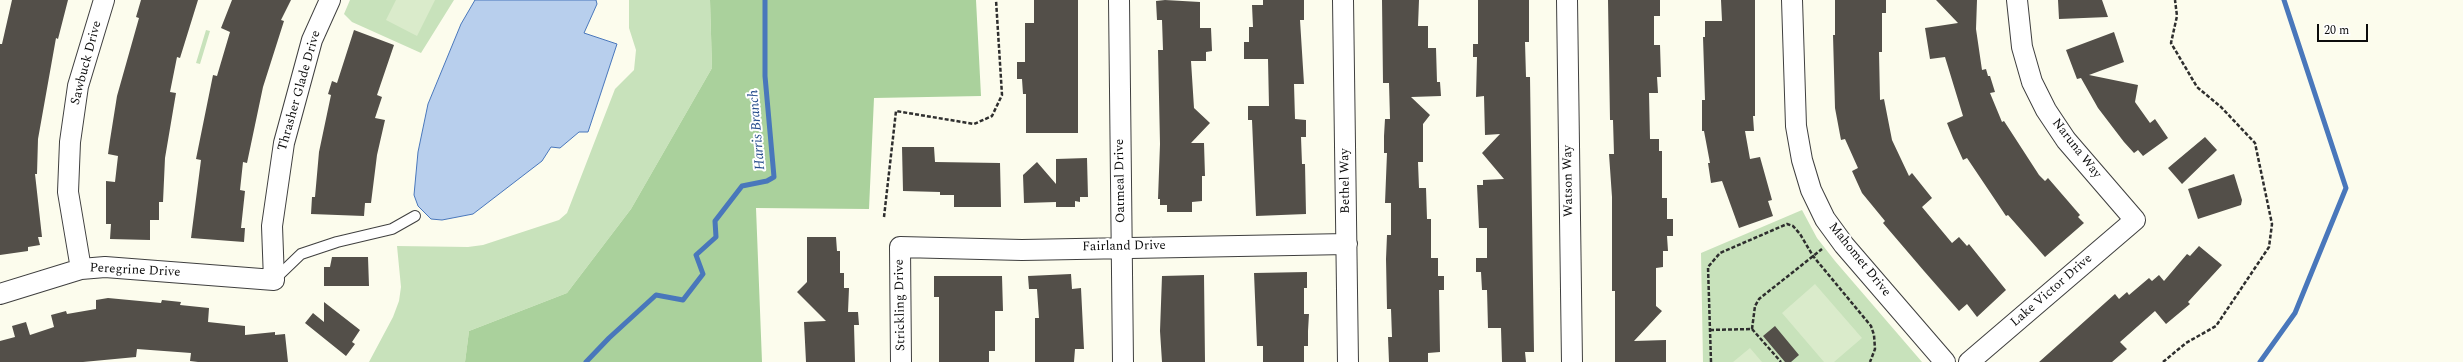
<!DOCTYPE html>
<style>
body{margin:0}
#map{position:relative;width:2463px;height:362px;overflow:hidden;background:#fcfced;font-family:Spectral,serif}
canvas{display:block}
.scale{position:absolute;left:2317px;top:24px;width:51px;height:18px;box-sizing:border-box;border:2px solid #0c0c0c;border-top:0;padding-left:5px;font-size:12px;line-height:14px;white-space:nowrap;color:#0c0c0c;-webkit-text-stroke:3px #fff;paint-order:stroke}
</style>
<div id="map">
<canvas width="2463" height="362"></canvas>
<div class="scale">20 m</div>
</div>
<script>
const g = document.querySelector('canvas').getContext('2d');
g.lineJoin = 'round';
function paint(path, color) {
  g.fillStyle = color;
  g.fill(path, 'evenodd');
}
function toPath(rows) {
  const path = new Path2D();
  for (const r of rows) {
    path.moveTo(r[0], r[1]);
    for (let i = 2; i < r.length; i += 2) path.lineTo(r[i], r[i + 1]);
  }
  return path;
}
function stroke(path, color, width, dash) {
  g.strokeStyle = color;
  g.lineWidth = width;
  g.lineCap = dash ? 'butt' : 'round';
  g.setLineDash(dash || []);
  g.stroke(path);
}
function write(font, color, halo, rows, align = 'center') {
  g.font = font + ' Spectral,serif';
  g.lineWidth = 4;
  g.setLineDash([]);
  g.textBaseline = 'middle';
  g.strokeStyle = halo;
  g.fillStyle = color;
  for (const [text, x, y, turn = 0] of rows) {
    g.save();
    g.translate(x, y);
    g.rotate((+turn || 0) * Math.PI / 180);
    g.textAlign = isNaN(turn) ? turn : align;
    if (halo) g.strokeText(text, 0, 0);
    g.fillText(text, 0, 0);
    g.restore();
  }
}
paint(toPath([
 [350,0,454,0,421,53,352,22,344,14],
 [629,0,710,0,712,68,631,209,567,293,469,331,465,362,369,362,393,317,399,301,401,287,397,246,468,247,483,245,559,220,567,213,615,89,634,70,636,50,629,28],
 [206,30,210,31,200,64,196,63],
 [1802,210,1817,238,1835,261,1922,362,1703,362,1701,253]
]), '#c8e2bb');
paint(toPath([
 [710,0,976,0,981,96,874,98,869,209,756,208,762,362,465,362,469,331,567,293,631,209,712,68]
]), '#aad19c');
paint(toPath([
 [396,0,435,0,417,36,386,20],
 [1815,284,1862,338,1834,362,1824,362,1782,313],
 [1750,348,1762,362,1733,362]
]), '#daebcb');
const water = toPath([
 [475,0,596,0,597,4,584,33,617,44,588,132,579,132,560,148,551,147,542,161,473,214,442,220,431,219,418,206,414,195,418,152,428,104,461,24,475,0]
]);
paint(water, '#b8cfed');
stroke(water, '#4977bb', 1);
stroke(toPath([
 [586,362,609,338,656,295,683,300,703,274,696,255,716,237,715,221,742,186,767,181,774,177,765,76,765,0],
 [2260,362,2295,313,2346,188,2284,0]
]), '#4977bb', 5);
paint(toPath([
 [12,0,68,0,58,39,56,38,38,139,37,174,35,174,42,237,38,237,40,245,28,247,28,251,0,255,0,44,2,44],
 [141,0,198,0,180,58,177,57,170,92,176,93,165,158,163,202,159,202,159,220,150,220,150,240,110,239,111,224,106,224,106,181,115,182,118,156,108,154,110,140,117,96,139,18,136,17],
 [232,0,291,0,281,20,284,21,263,87,247,163,243,162,240,190,245,191,241,228,245,228,244,242,191,238,201,160,196,159,213,75,217,76,230,32,221,28],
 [1034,0,1078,0,1078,133,1026,133,1026,94,1023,94,1022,79,1017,79,1017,62,1025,62,1025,23,1034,23],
 [1165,0,1200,2,1200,28,1211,28,1212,51,1206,52,1206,61,1191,61,1194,108,1210,123,1191,143,1204,143,1205,176,1202,176,1202,201,1192,202,1192,212,1167,212,1167,205,1160,205,1160,199,1158,199,1160,144,1158,50,1163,50,1162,20,1157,20,1156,1],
 [1263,0,1304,0,1304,20,1300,20,1304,84,1294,84,1295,119,1306,120,1306,137,1301,137,1302,164,1305,164,1306,214,1256,216,1252,120,1248,120,1248,106,1269,106,1268,59,1244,59,1244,42,1249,42,1249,27,1253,27,1252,5,1263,5],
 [1382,0,1419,0,1418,26,1428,26,1428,48,1436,48,1437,82,1440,82,1441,96,1411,97,1430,115,1423,124,1423,162,1418,162,1419,188,1426,188,1427,219,1431,219,1431,258,1438,258,1438,276,1444,276,1444,290,1439,290,1440,352,1428,353,1428,362,1389,362,1388,337,1392,337,1391,309,1387,309,1386,259,1387,235,1391,235,1391,203,1385,203,1387,153,1384,153,1384,136,1385,119,1390,119,1389,83,1383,83],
 [1478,0,1529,0,1529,42,1525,42,1526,77,1530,77,1534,352,1525,352,1526,362,1502,362,1501,328,1488,328,1487,290,1482,290,1481,272,1476,272,1476,258,1487,258,1487,228,1479,228,1477,185,1483,185,1483,180,1504,179,1482,153,1500,134,1485,135,1484,96,1476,97,1477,57,1473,57,1473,44,1478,44],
 [1608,0,1660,0,1660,16,1654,16,1654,45,1660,45,1661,77,1657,77,1658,93,1649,93,1650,139,1659,139,1659,151,1662,151,1662,198,1667,198,1667,219,1673,219,1673,236,1667,236,1668,251,1663,251,1663,267,1656,268,1656,306,1662,311,1634,341,1666,340,1666,362,1615,362,1615,291,1612,291,1612,197,1609,154,1614,154,1613,120,1610,120],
 [1721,0,1755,0,1755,116,1753,116,1754,131,1745,131,1750,159,1760,157,1772,200,1768,201,1773,216,1739,228,1722,181,1711,183,1708,163,1710,163,1704,131,1702,131,1702,100,1705,100,1703,37,1705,37,1705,21,1722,21],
 [1835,0,1886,0,1886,13,1882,13,1882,52,1879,52,1880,100,1884,99,1892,140,1909,176,1912,173,1932,198,1922,207,1952,243,1959,237,1967,246,1969,244,2006,290,1977,317,1967,304,1959,311,1924,271,1883,223,1885,221,1862,193,1852,171,1858,168,1845,139,1841,140,1835,108,1833,35,1835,35],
 [1936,0,1977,0,1976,29,1982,70,1986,69,1988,76,1990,76,1995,92,1990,93,2002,122,2004,121,2039,175,2045,181,2048,178,2080,215,2078,217,2084,223,2045,257,2008,215,2006,216,1967,158,1963,160,1953,138,1947,123,1963,116,1945,57,1930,59,1925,28,1958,23],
 [2058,0,2102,0,2108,17,2059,19],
 [354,30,394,45,377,95,382,97,375,118,385,120,377,155,371,203,365,203,364,216,311,214,312,197,315,197,319,152,331,95,328,94,332,81,337,83],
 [2114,32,2124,62,2089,75,2138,85,2135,102,2150,123,2155,119,2168,138,2143,156,2138,150,2134,153,2124,142,2098,108,2081,78,2077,79,2066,50],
 [2205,137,2217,150,2182,184,2168,168],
 [902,147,934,147,935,162,1000,163,1001,207,954,207,954,195,940,195,940,192,903,191],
 [1087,158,1088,197,1080,197,1080,202,1075,201,1075,207,1056,207,1056,202,1024,203,1023,175,1037,162,1056,184,1056,159],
 [2234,174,2242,200,2241,205,2198,219,2188,189],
 [807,237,836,237,837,251,840,251,840,273,844,273,844,288,849,288,848,312,858,312,859,325,854,325,855,362,806,362,804,322,826,321,797,292,807,282],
 [2199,246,2222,265,2188,302,2190,304,2166,324,2155,311,2120,342,2127,349,2112,362,2039,362,2115,294,2119,299,2127,292,2129,295,2149,278,2152,281,2159,275,2164,281,2187,254,2190,256],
 [332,257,368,257,369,286,324,286,324,267,330,267],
 [1307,272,1307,288,1304,288,1304,314,1309,314,1308,331,1308,346,1304,346,1304,362,1263,362,1263,346,1257,346,1254,273],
 [1071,274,1072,289,1081,288,1084,349,1075,349,1074,362,1035,362,1035,318,1039,318,1037,289,1029,289,1028,276],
 [1204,275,1205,362,1162,362,1160,331,1162,276],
 [934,276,1002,276,1003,311,995,311,995,351,989,351,989,362,939,362,939,297,934,297],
 [108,298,161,303,162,300,181,302,180,305,209,308,208,322,245,326,245,335,275,332,275,335,285,334,288,362,198,362,190,361,191,353,137,349,136,357,83,362,0,362,0,341,15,337,12,326,26,322,30,335,54,327,51,315,66,311,67,314,96,309,96,300],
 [324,302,360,330,352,342,355,344,346,356,305,323,313,313,324,322],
 [1775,326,1799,355,1791,362,1785,362,1763,336]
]), '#534f49');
const lane = toPath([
 [275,279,301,254,337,242,392,229,415,216]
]);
const street = toPath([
 [1119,0,1123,362],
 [1343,0,1348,362],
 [1567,0,1572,362],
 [1792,0,1796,126,1802,160,1811,190,1825,219,1844,245,1945,362],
 [81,269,68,192,70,142,78,86,104,0],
 [0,294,81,269,105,267,274,280,272,226,284,143,312,40,330,0],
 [901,362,900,247,1022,250,1347,244],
 [1969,362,2135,220,2066,140,2046,110,2032,82,2022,47,2017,0]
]);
stroke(lane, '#3f3f3f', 12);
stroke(street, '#3f3f3f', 22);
stroke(toPath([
 [884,217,896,111,974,124,992,116,1002,95,996,0],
 [1752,329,1755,306,1759,299,1822,249],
 [1710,330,1752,329,1781,362],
 [1711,362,1708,267,1720,253,1787,224,1793,226,1800,234,1813,256,1871,326,1874,335,1875,349,1870,362],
 [2163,362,2186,343,2216,326,2269,247,2272,224,2255,143,2221,107,2197,87,2171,43,2177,16,2175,0]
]), '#2e2e2e', 2.5, [4, 2]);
stroke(lane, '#fff', 10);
stroke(street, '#fff', 20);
write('13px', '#0c0c0c', '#fff', [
 ["Sawbuck Drive",87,63,-75],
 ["Thrasher Glade Drive",300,91,-74],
 ["Naruna Way",2076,149,52],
 ["Oatmeal Drive",1121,181,-91],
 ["Bethel Way",1346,181,-91],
 ["Watson Way",1569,181,-91],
 ["Fairland Drive",1124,247,-1],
 ["Mahomet Drive",1859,260,51],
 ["Peregrine Drive",135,271,3],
 ["Lake Victor Drive",2052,291,-41],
 ["Strickling Drive",901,305,-91]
]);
write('italic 14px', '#264c8c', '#fff', [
 ["Harris Branch",758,130,-95]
]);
</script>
